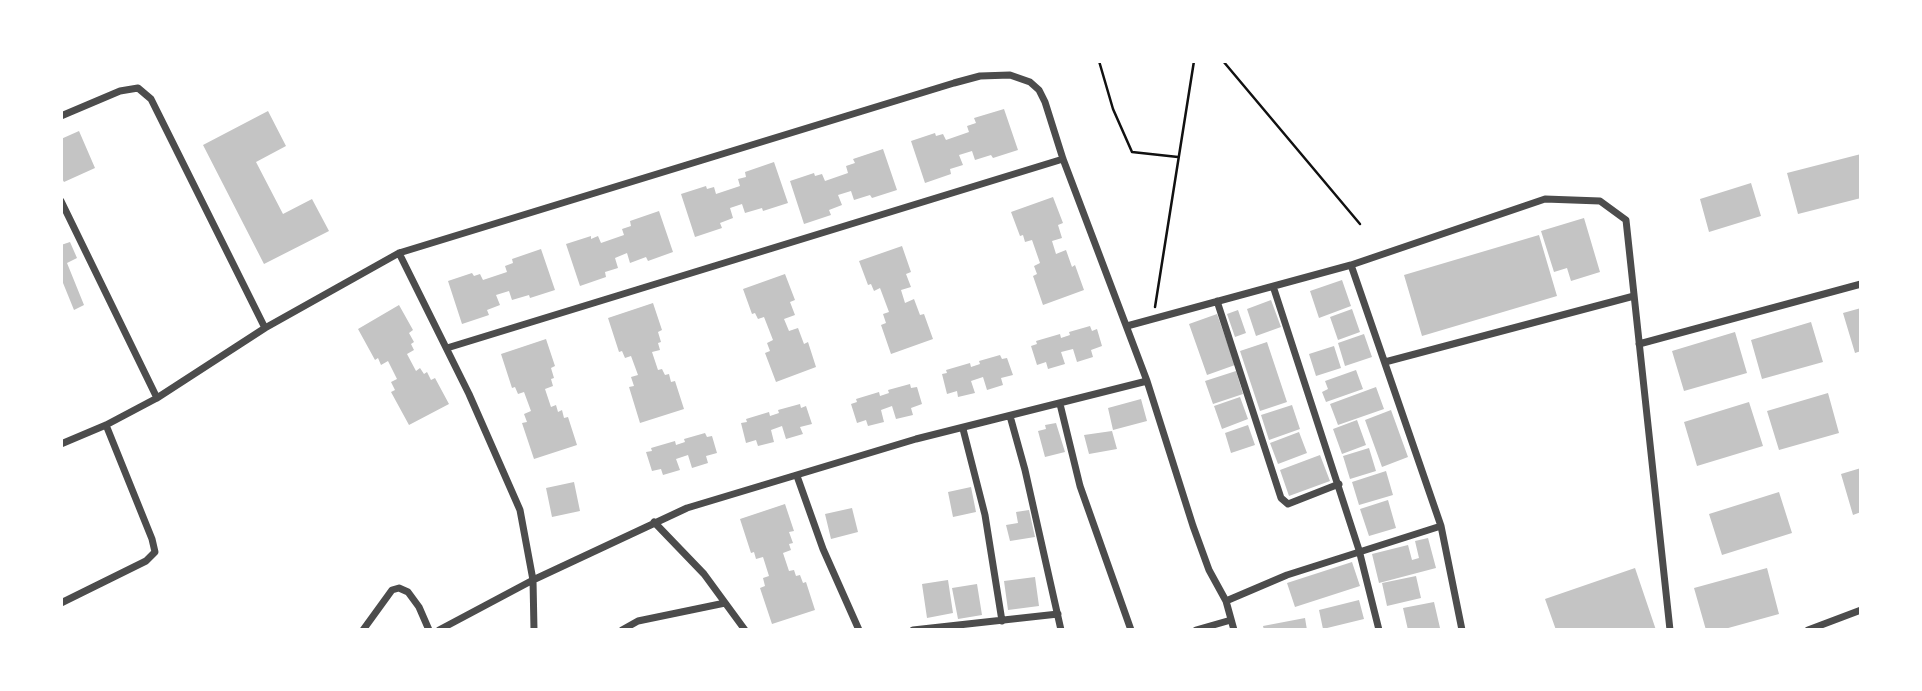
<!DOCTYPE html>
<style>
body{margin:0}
#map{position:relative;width:1922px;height:691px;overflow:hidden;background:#fff;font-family:Literata,serif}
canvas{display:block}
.frame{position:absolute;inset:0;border:63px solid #fff;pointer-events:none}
</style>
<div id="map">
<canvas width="1922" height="691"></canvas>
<div class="frame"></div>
</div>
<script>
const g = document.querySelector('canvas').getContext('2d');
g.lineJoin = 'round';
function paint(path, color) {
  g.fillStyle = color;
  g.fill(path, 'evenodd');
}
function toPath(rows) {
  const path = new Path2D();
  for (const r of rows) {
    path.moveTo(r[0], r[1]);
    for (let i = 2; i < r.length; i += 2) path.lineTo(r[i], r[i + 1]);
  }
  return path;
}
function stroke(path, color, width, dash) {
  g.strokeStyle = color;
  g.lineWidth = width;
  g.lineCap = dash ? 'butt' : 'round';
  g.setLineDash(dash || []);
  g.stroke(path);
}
paint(toPath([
 [1004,109,1018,150,993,158,991,155,975,160,972,151,959,155,963,165,950,169,951,174,925,183,911,141,935,133,936,136,943,134,946,140,969,132,967,126,976,123,974,118],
 [268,111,286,146,256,162,283,214,312,199,329,231,264,264,203,145],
 [79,131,95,168,64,182,61,177,61,139],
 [883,149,897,190,872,198,870,195,854,200,851,191,838,195,842,205,829,210,831,215,804,224,790,181,814,173,815,176,822,174,825,181,848,173,846,166,855,163,853,159],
 [1861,154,1861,198,1798,214,1787,173],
 [774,162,788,203,763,211,762,208,745,213,742,204,730,208,733,218,720,223,722,228,695,237,681,194,706,186,707,189,714,187,716,194,740,186,738,179,746,177,745,172],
 [1751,183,1761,216,1709,232,1700,199],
 [1053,197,1063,223,1058,225,1062,238,1052,241,1056,254,1066,250,1072,267,1075,265,1084,290,1043,305,1033,276,1037,274,1034,266,1040,263,1032,240,1025,242,1023,235,1020,236,1011,212],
 [659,211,673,252,648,261,646,257,630,263,627,253,615,258,618,268,605,272,606,277,580,286,566,244,591,236,591,239,598,236,601,243,624,235,622,229,631,226,630,221],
 [1584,218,1600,272,1571,281,1567,268,1554,272,1541,231],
 [1539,235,1557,296,1422,336,1404,275],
 [70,242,77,258,67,263,84,305,74,310,61,278,61,245],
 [902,246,911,272,906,274,911,287,901,290,905,303,914,299,920,315,924,314,933,339,891,354,881,325,886,323,883,314,889,312,880,288,874,291,871,284,868,285,859,261],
 [541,249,555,290,530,298,529,295,512,300,509,291,496,295,500,305,487,310,489,315,462,324,448,281,472,273,474,276,480,274,483,280,507,272,505,266,513,263,512,259],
 [785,274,795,300,790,302,795,315,784,319,789,331,798,328,804,344,808,342,816,367,776,382,765,353,770,351,767,343,773,340,764,317,758,319,755,313,752,314,743,289],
 [1342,280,1351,306,1319,318,1310,291],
 [1271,300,1281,327,1256,336,1247,309],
 [653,303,662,330,658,332,661,342,658,343,660,350,652,352,658,370,662,369,665,375,669,374,671,382,675,381,684,409,640,423,629,387,634,386,631,377,638,375,631,356,625,358,622,351,619,352,608,318],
 [399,305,413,330,409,333,414,342,411,344,414,350,407,354,416,371,420,368,424,374,427,372,431,380,435,378,449,404,409,425,391,392,395,390,391,382,397,379,388,361,381,365,378,358,375,360,358,329],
 [1861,308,1861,351,1855,353,1843,313],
 [1352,309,1360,332,1338,340,1330,317],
 [1238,310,1246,333,1235,337,1227,314],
 [1217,314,1235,365,1207,375,1189,324],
 [1811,322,1823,362,1762,379,1751,340],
 [1090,326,1092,331,1097,329,1102,346,1091,350,1093,357,1077,362,1073,349,1061,352,1065,364,1048,369,1046,362,1037,365,1031,346,1037,344,1036,341,1060,334,1061,338,1070,335,1069,332],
 [1735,332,1747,373,1684,391,1672,351],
 [1364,334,1372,357,1345,366,1338,343],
 [546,339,555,366,551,368,554,378,551,379,553,386,545,389,551,407,556,405,558,412,562,410,564,418,568,417,577,445,534,459,522,423,527,422,524,414,531,411,524,392,518,394,515,387,512,388,501,354],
 [1267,342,1287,402,1260,411,1240,351],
 [1334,346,1341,368,1316,376,1309,354],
 [1000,355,1002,359,1007,358,1013,375,1001,378,1003,385,987,390,983,377,971,381,975,393,958,397,957,391,947,394,942,374,947,373,946,370,970,363,971,367,980,364,979,361],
 [1356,370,1363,389,1326,402,1322,392,1328,389,1325,381],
 [1236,371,1243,394,1213,404,1205,381],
 [910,384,911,388,917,387,922,404,911,408,913,415,896,419,892,406,881,410,884,422,868,426,866,420,857,423,851,404,857,402,856,399,879,392,880,396,889,393,888,390],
 [1376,387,1384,409,1338,425,1330,404],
 [1828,393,1839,433,1779,450,1767,411],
 [1240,397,1248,419,1222,429,1214,406],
 [1141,399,1147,421,1113,430,1108,408],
 [1749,402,1763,446,1697,466,1684,422],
 [800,404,801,408,806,406,812,424,800,427,803,434,786,439,782,426,771,430,774,442,758,446,756,440,746,443,741,423,747,422,746,419,769,412,770,416,779,413,778,410],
 [1292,405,1300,429,1269,440,1261,415],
 [1391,410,1408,457,1382,467,1365,420],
 [1357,420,1366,445,1342,454,1333,429],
 [1056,423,1065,452,1045,457,1038,431,1046,429,1045,425],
 [1248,425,1255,445,1231,453,1225,433],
 [1112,431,1117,449,1089,454,1084,435],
 [1299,432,1307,453,1278,464,1270,443],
 [705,433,707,437,712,436,717,453,706,456,708,463,692,468,688,455,676,459,680,470,663,475,661,469,652,471,646,452,652,451,651,448,675,441,676,445,685,442,684,439],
 [1369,448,1376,471,1350,479,1343,456],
 [1320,455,1330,481,1289,496,1280,470],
 [1861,468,1861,512,1853,515,1841,474],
 [1386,471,1393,495,1359,505,1352,482],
 [574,482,580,511,552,517,546,488],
 [971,487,976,512,953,517,948,492],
 [1779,492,1792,533,1722,555,1709,514],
 [1388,500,1396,528,1369,536,1360,509],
 [785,504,794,531,789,532,793,543,789,544,791,550,783,553,789,571,794,570,796,576,800,575,803,583,806,582,815,610,772,624,760,588,765,586,763,578,769,576,763,557,756,559,754,552,751,553,740,519],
 [852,508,858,532,831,539,825,514],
 [1029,510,1035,537,1010,541,1006,525,1018,523,1016,512],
 [1428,538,1436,568,1379,583,1372,554,1408,545,1412,560,1419,558,1415,541],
 [1352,562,1360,586,1295,607,1287,583],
 [1635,568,1656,630,1556,630,1545,599],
 [1767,568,1779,614,1721,630,1706,630,1694,588],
 [1416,576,1421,598,1387,606,1382,583],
 [1035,577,1039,606,1008,610,1004,581],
 [948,580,953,613,927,618,922,584],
 [977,584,982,615,958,619,952,588],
 [1359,600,1364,619,1323,629,1319,610],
 [1434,602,1440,628,1408,630,1403,608],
 [1305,618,1307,630,1264,630,1263,626]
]), '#c4c4c4');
stroke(toPath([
 [1099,61,1113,109,1132,152,1178,157],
 [1223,61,1360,224],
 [1155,307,1194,61]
]), '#111', 2.5);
stroke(toPath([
 [61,116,120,91,138,88,151,99,265,328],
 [61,201,157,398],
 [399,253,469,394,520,510,533,580,534,630],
 [1351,265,1441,526,1462,630],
 [1273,286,1359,550,1379,630],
 [1217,301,1281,498,1288,504,1339,484],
 [1127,326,1351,265,1545,199,1600,201,1626,220,1670,630],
 [1639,344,1861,284],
 [447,348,1063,159],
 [1385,362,1634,296],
 [1060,404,1080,486,1131,630],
 [1010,416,1025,470,1061,630],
 [963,429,985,515,1002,621],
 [61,444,106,425,157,398,265,328,399,253,954,83,980,76,1010,75,1030,82,1039,90,1045,102,1063,159,1147,381,1193,526,1209,570,1226,601,1234,630],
 [797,476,823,549,859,630],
 [654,522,704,574,745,630],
 [1226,601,1287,575,1441,526],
 [61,603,146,561,155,552,152,539,106,425],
 [363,630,392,590,399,588,408,592,419,607,429,630],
 [439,630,533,580,687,508,916,439,1147,381],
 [622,630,638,621,725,603],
 [913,630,1058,614],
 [1196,630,1231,620],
 [1808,630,1861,610]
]), '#4c4c4c', 7);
</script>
